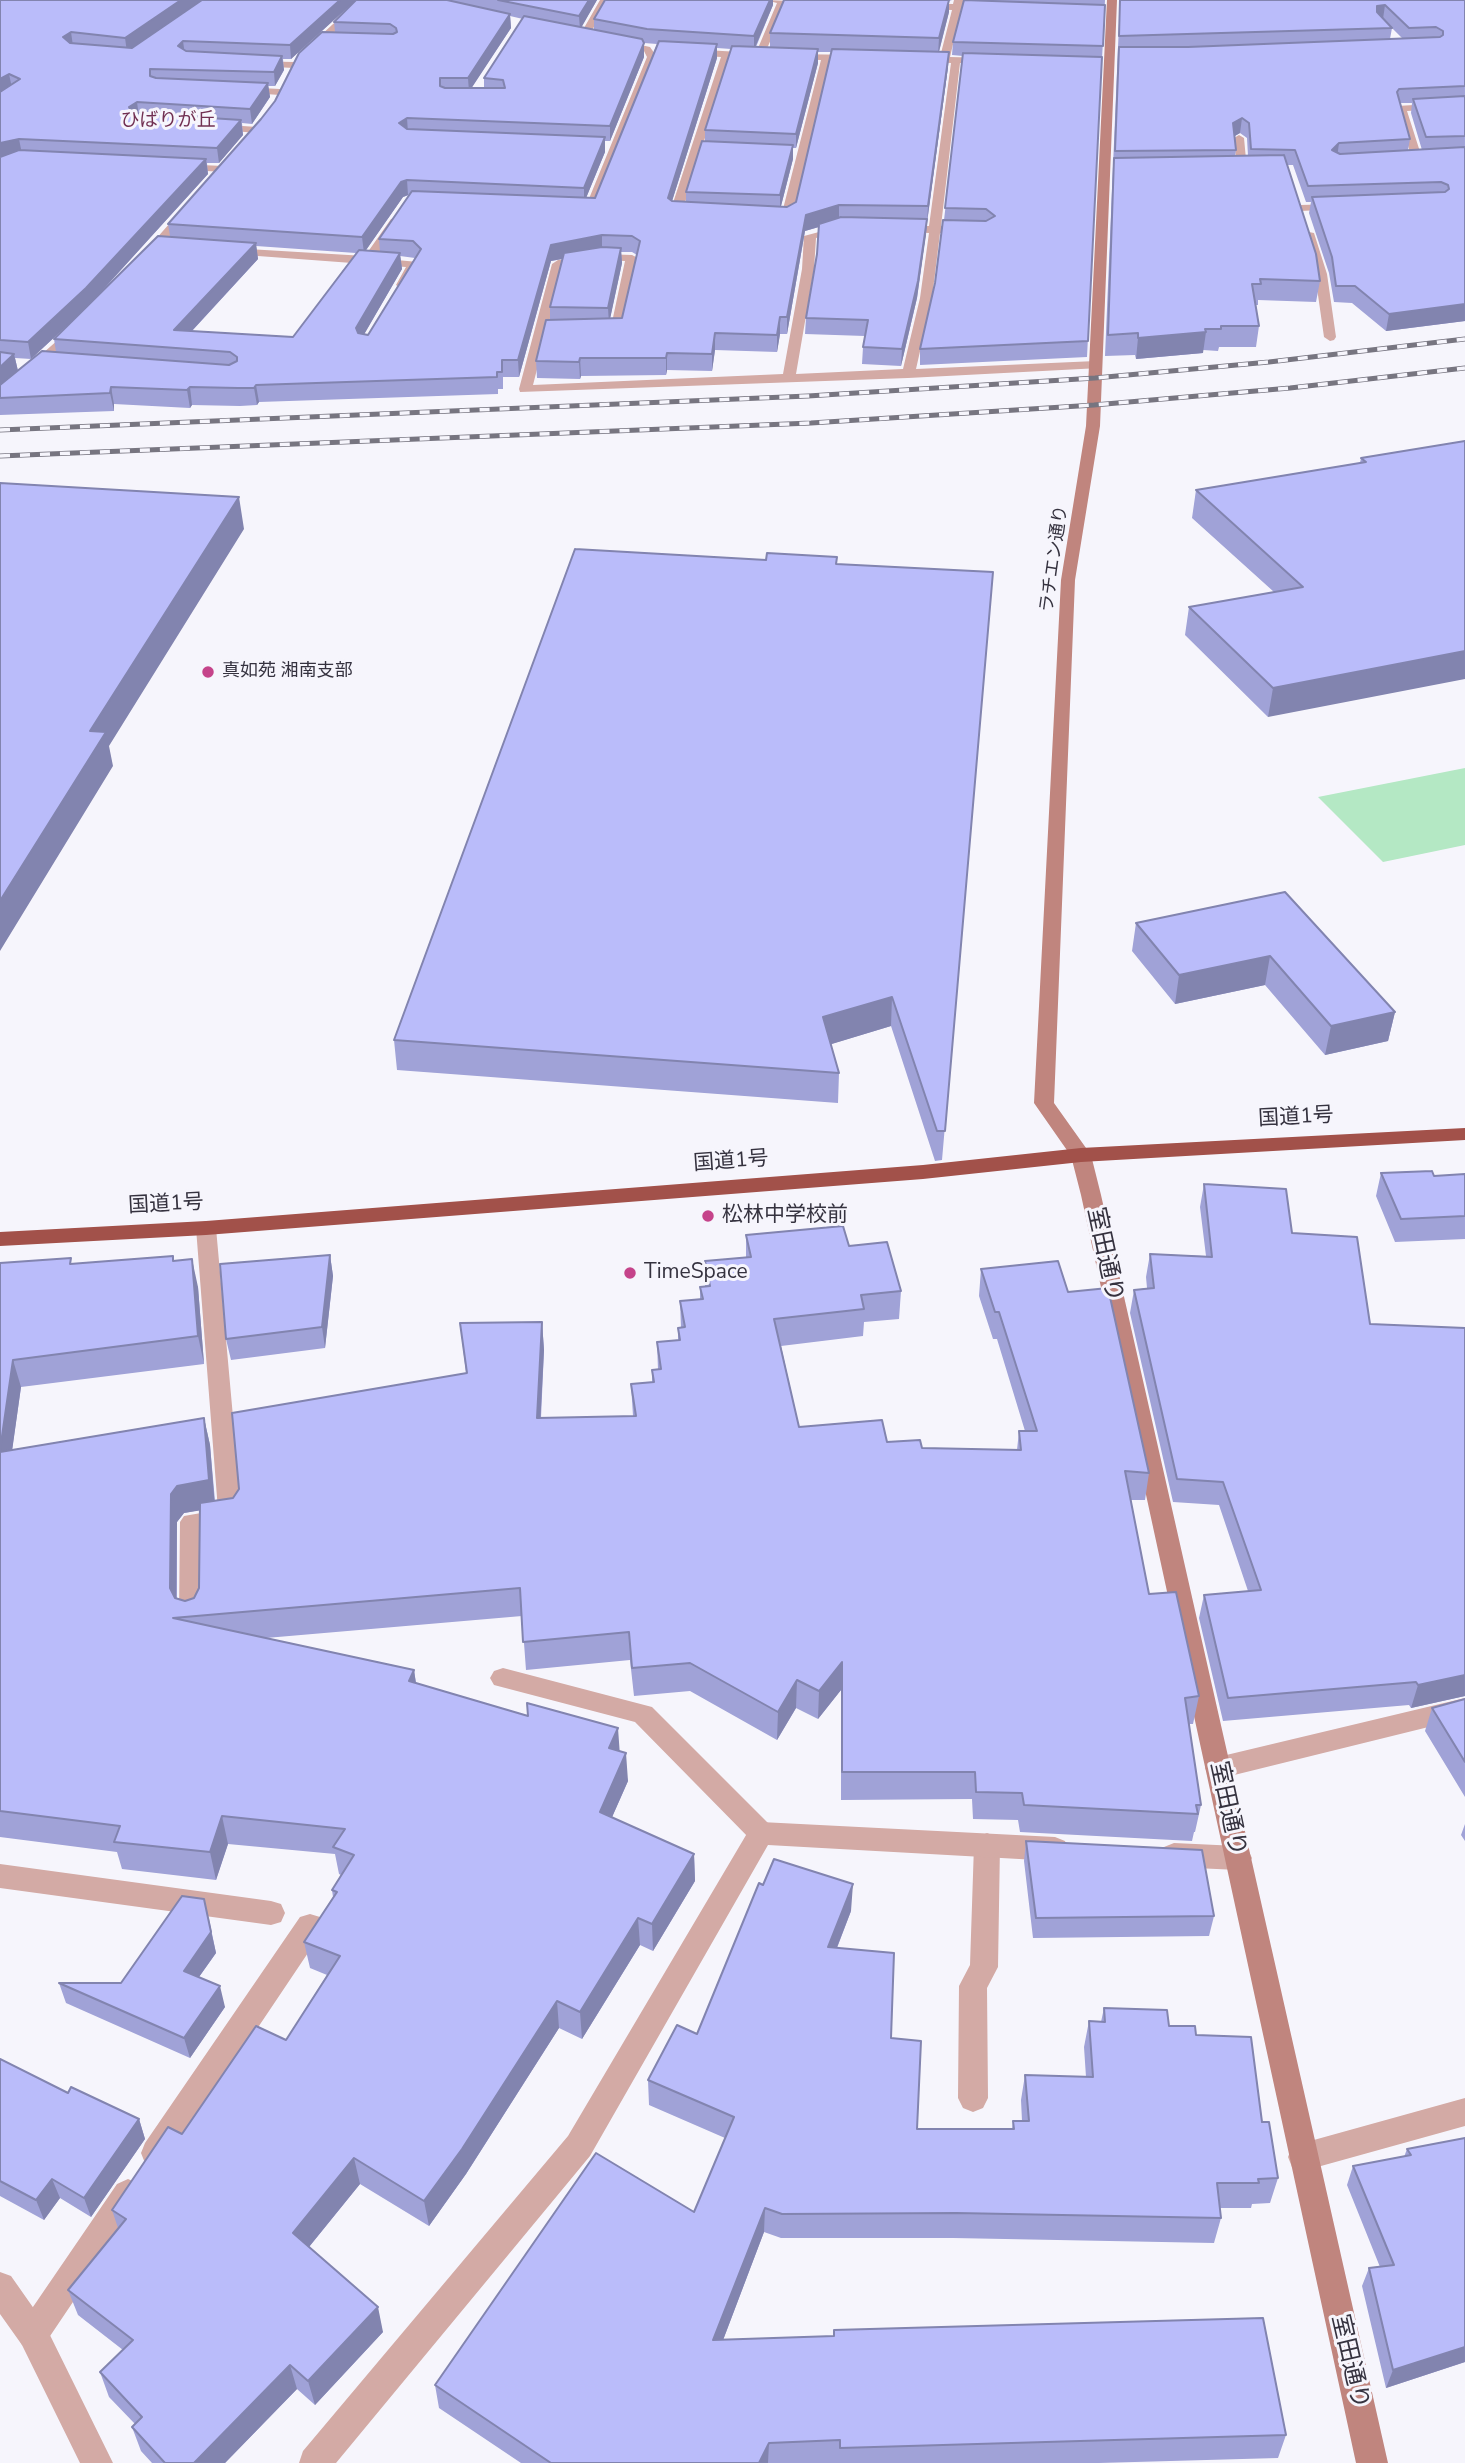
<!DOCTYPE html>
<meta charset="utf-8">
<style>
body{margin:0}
canvas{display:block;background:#f6f5fc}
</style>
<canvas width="1465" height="2463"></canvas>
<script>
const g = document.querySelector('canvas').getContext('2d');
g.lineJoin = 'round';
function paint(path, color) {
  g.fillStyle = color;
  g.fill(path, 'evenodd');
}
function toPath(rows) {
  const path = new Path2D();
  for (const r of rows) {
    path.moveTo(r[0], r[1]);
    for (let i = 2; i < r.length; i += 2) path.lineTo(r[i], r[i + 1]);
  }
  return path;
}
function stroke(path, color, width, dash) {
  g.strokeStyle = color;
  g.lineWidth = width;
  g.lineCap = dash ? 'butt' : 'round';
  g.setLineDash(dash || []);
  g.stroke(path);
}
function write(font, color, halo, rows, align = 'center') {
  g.font = font + ' "Nunito Sans","Noto Sans JP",sans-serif';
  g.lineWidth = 6;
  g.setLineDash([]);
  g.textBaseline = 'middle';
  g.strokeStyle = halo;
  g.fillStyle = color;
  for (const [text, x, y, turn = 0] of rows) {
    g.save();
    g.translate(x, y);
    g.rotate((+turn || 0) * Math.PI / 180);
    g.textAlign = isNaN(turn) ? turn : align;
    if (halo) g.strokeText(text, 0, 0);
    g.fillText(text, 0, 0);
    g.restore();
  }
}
paint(toPath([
 [1465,768,1465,845,1383,862,1318,797]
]), '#b4e8c4');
paint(toPath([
 [251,61,294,62,299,65,294,68,254,66,249,63,251,61],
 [214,124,257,127,262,130,257,133,210,129,209,127,214,124],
 [1239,135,1244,138,1247,170,1242,173,1237,170,1234,138,1239,135],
 [1338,204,1344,207,1342,209,1300,211,1294,208,1300,205,1338,204],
 [206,1221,213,1223,216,1228,242,1517,238,1523,204,1529,203,1616,200,1623,191,1626,182,1623,179,1616,180,1522,184,1516,218,1510,196,1228,199,1223,206,1221],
 [503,1668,652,1707,770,1825,774,1833,770,1841,761,1844,752,1841,635,1722,494,1685,490,1678,494,1671,503,1668],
 [987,1833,997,1837,1000,1845,998,1967,987,1988,988,2098,983,2108,973,2112,963,2108,958,2098,959,1986,970,1965,974,1845,977,1837,987,1833],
 [0,1864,271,1901,281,1904,285,1913,281,1922,271,1925,0,1888,0,1864],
 [310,1914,320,1917,324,1926,320,1935,167,2163,156,2167,145,2163,141,2153,145,2143,300,1917,310,1914],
 [128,2179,139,2184,143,2194,139,2204,44,2345,33,2350,22,2345,17,2334,22,2323,117,2184,128,2179]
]), '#d3aaa5');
paint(toPath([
 [359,0,369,0,312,53,306,53,306,49,359,0],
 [600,0,610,0,588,37,582,37,580,35,600,0],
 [765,0,818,2,813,5,786,4,763,58,730,57,683,209,696,213,690,216,672,214,670,212,721,57,689,55,684,52,689,49,756,53,777,3,765,0],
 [954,0,964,0,963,4,991,5,996,8,991,11,961,10,950,57,989,58,994,61,989,64,960,63,941,226,971,227,977,230,971,233,940,233,932,298,916,369,1096,361,1100,362,1100,368,908,378,520,392,519,389,552,264,558,260,602,254,632,255,638,258,622,331,616,335,602,335,596,331,598,328,611,327,625,261,602,260,563,267,533,385,783,374,802,269,804,236,845,225,851,228,849,230,816,238,814,269,796,374,903,369,920,298,929,233,898,232,892,229,898,226,929,226,951,63,920,62,915,59,920,56,940,57,952,10,922,9,917,6,922,3,953,4,954,0],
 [618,40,650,47,657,57,596,210,590,213,571,211,571,207,586,206,647,57,644,51,615,45,615,41,618,40],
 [790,54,860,55,865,58,860,61,830,60,793,217,787,220,771,219,767,218,767,214,782,213,821,60,787,59,785,57,790,54],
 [240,87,280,89,285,92,280,95,236,92,236,88,240,87],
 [1465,102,1465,108,1407,111,1422,158,1417,161,1393,163,1393,159,1411,156,1397,106,1465,102],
 [179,164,223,166,228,169,223,172,175,169,174,167,179,164],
 [184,207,194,209,149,260,141,260,141,256,184,207],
 [395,218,401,221,375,258,418,262,420,264,408,285,402,289,396,285,406,267,231,254,225,251,231,248,365,256,391,219,395,218],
 [1304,231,1314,233,1327,274,1336,337,1334,340,1330,341,1324,337,1315,274,1302,233,1304,231],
 [76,324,80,325,80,331,5,401,0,402,0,391,76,324],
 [1465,1698,1465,1718,1218,1779,1209,1776,1205,1768,1209,1760,1218,1757,1465,1698],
 [761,1822,1055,1837,1065,1841,1068,1849,1065,1857,1055,1861,768,1845,590,2156,336,2463,299,2463,303,2451,568,2136,752,1825,761,1822],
 [1174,1843,1238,1846,1248,1850,1252,1858,1248,1866,1238,1870,1174,1867,1164,1863,1161,1855,1164,1847,1174,1843],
 [1465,2098,1465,2126,1303,2171,1292,2167,1288,2157,1292,2147,1303,2143,1465,2098],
 [0,2272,11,2276,44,2323,113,2463,80,2463,22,2345,0,2314,0,2272]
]), '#d3aaa5');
paint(toPath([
 [1107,0,1117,0,1100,426,1075,580,1054,1103,1091,1155,1101,1195,1388,2463,1356,2463,1081,1195,1071,1156,1034,1103,1061,580,1086,426,1107,0]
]), '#c0857e');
paint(toPath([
 [1465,1128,1465,1140,1081,1162,923,1179,206,1235,0,1246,0,1232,206,1221,923,1165,1081,1148,1465,1128]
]), '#a2514a');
const rail = toPath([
 [0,430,808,396,1095,378,1269,362,1465,339],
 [0,456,811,423,1094,405,1290,388,1465,368]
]);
stroke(rail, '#777580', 5);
stroke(rail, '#f6f5fc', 3.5, [10]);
paint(toPath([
 [0,0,356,0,291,59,283,59,284,70,275,86,268,86,270,97,252,124,242,123,243,135,219,163,207,163,208,174,101,292,170,236,168,224,261,119,335,32,334,22,356,0,597,0,581,27,594,30,594,19,605,0,773,0,773,5,756,47,770,47,770,33,784,0,952,0,949,1,949,12,939,52,948,67,917,298,901,366,862,364,863,347,865,336,805,334,806,318,817,254,819,227,805,231,787,334,780,334,777,352,715,350,712,371,667,370,666,375,581,376,580,379,537,378,536,361,550,320,550,307,563,259,551,261,519,377,503,377,503,389,498,389,498,394,259,402,257,405,240,406,192,405,190,408,114,404,114,411,0,415],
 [510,16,523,19,484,78,484,88,471,88,511,28],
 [644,43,657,44,595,198,586,198,605,152,605,141,610,141,644,57],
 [717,48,731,49,705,130,705,142,686,192,686,202,672,201,717,58],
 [818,52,832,52,796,202,787,207,781,206,793,159,793,148,796,148,818,63],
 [409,195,379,239,380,252,366,250,403,197],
 [256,246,356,253,293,337,192,331,258,259],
 [621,252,632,252,637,255,622,318,610,318,622,263],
 [400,256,415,258,368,335,364,334,402,269],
 [72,321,54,339,56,352,18,371,15,358,31,359],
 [964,0,1105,0,1087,357,920,365,920,349,935,283,944,220,963,56,952,55,953,42],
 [1120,0,1465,0,1465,321,1386,331,1352,303,1334,302,1329,273,1309,213,1311,202,1306,202,1293,165,1287,165,1320,281,1316,302,1258,300,1258,305,1256,305,1259,326,1256,347,1219,347,1218,351,1203,350,1203,353,1136,359,1135,355,1105,356],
 [1390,26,1403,39,1390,39,1392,28],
 [1400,103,1412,103,1411,113,1422,150,1408,150,1410,139],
 [1240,133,1247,138,1248,156,1235,156,1236,150,1235,136],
 [1465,441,1268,717,1185,635,1189,607,1274,592,1192,518,1196,490,1360,463,1361,458],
 [837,564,993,572,942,1160,935,1161,891,1026,831,1044,839,1073,838,1103,397,1070,394,1040],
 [1285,892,1395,1012,1388,1041,1325,1055,1265,985,1175,1004,1132,951,1136,923],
 [1381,1173,1434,1176,1465,1174,1465,1239,1395,1242,1376,1196],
 [1204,1184,1292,1233,1370,1324,1465,1696,1411,1708,1409,1705,1223,1721,1199,1618,1204,1595,1248,1591,1219,1505,1173,1502,1130,1313,1134,1290,1147,1288,1146,1277,1150,1254,1206,1256,1200,1207],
 [746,1235,849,1246,901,1291,899,1319,864,1322,863,1336,781,1346,799,1427,887,1442,922,1448,1017,1450,1019,1431,1025,1431,997,1339,993,1339,979,1296,981,1269,1068,1292,1149,1473,1145,1500,1131,1500,1149,1594,1199,1696,1193,1724,1189,1724,1201,1805,1195,1832,1194,1832,1192,1841,1020,1832,1018,1820,973,1819,972,1799,841,1800,841,1690,818,1719,796,1708,777,1740,690,1691,634,1696,630,1660,526,1670,522,1616,266,1638,414,1670,416,1683,619,1751,628,1781,612,1817,694,1854,695,1881,653,1951,640,1945,582,2039,559,2028,466,2174,429,2226,360,2184,309,2247,383,2332,315,2405,297,2389,225,2463,152,2463,141,2451,132,2427,135,2424,109,2397,100,2372,123,2350,78,2315,68,2290,118,2228,112,2210,182,2134,286,2040,327,1975,310,1968,304,1942,333,1897,332,1890,341,1875,339,1874,335,1854,228,1844,216,1880,122,1869,117,1852,0,1837,0,1263,72,1264,173,1256,174,1261,198,1287,204,1364,21,1387,12,1450,204,1418,210,1445,215,1501,233,1498,466,1373,460,1323,542,1322,544,1350,541,1418,633,1416,631,1384,652,1382,652,1370,658,1370,657,1342,678,1340,678,1328,681,1328,680,1301,700,1299,700,1287,705,1287,705,1261,746,1258],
 [200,1510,199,1588,194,1598,185,1601,177,1598,177,1522,184,1513],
 [330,1255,333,1276,325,1348,231,1360,226,1339],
 [1465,1699,1465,1797,1425,1731,1432,1708],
 [1465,1824,1465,1841,1461,1835],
 [1026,1841,1214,1916,1209,1936,1033,1938,1024,1861],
 [851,1911,837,1948,891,2038,917,2129,1012,2129,1013,2121,1022,2121,1021,2100,1025,2075,1086,2077,1084,2047,1089,2021,1101,2022,1104,2008,1169,2026,1196,2035,1262,2122,1278,2178,1270,2203,1252,2204,1251,2208,1220,2208,1221,2218,1214,2243,953,2238,781,2238,764,2232,723,2340,833,2336,834,2330,1286,2435,1278,2458,1099,2463,521,2463,439,2408,435,2385,694,2212,725,2138,649,2105,648,2080,697,2034],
 [209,1919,216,1953,199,1977,225,2007,190,2058,66,2003,59,1983,121,1983],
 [0,2059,68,2093,139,2119,145,2139,91,2217,60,2198,44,2220,0,2196],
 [1465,2138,1465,2362,1386,2388,1362,2286,1369,2268,1380,2267,1347,2185,1353,2166,1404,2157,1407,2149]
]), '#a0a2d7');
paint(toPath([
 [181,0,203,0,127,52,125,38],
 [340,0,356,0,291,59,290,45],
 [589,0,597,0,580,30,579,16],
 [770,0,773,0,773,5,754,50,754,36],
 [949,0,949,12,938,55,939,38],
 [1385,5,1383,19,1375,20,1377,6],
 [510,14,511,28,469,92,468,78],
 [71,32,73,46,63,37],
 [183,41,185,55,178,46],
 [644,43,644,57,610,141,610,126],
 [717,44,717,58,668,214,668,198],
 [818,49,818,63,796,148,796,134],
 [949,52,948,67,927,222,928,206],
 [282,56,284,70,275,86,274,72],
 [9,74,12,88,0,95,0,79],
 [268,83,270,97,252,124,250,109],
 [137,102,139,117,131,122,129,107],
 [407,118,408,133,399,123],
 [1242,118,1240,133,1231,138,1233,123],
 [241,120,243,135,219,163,217,148],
 [605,137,605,152,584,203,584,188],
 [19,139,22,154,0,159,0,143],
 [1339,143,1337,158,1332,150],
 [793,145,793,159,780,210,780,195],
 [206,159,208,174,89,305,31,359,28,342],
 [407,180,408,195,403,197,364,253,362,237,401,182],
 [839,205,839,221,805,231,787,334,787,317,806,215],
 [927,219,926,235,917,298,901,366,902,349],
 [602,235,602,251,551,261,519,377,518,360,551,245],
 [256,243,258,259,177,347,174,330],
 [621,248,622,263,609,324,608,308],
 [400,253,402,269,358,345,356,328],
 [1465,304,1465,321,1386,331,1389,314],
 [780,317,780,334,777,352,777,335],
 [1206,332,1203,353,1136,359,1138,338],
 [715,333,715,350,712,371,712,354],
 [667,353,667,370,666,375,666,358],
 [14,354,18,371,0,387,0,367],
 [580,358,581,376,580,379,579,362],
 [256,385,259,402,257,405,254,388],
 [111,387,114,404,114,411,110,393],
 [190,387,192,405,190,408,187,390],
 [239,497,244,529,109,746,113,766,0,951,0,901,90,731],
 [1465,651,1465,679,1268,717,1273,688],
 [1270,956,1265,985,1175,1004,1179,975],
 [892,997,891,1026,822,1047,823,1017],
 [1395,1012,1388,1041,1325,1055,1331,1026],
 [330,1255,333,1276,325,1348,322,1327],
 [192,1259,198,1287,204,1364,198,1336],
 [542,1322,544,1350,539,1446,537,1418],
 [13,1360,21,1387,8,1480,0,1454,0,1450],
 [204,1418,210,1445,215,1508,184,1513,177,1522,176,1616,170,1588,171,1494],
 [842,1662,841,1690,818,1719,819,1691],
 [414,1670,418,1698,409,1681],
 [1465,1675,1465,1696,1411,1708,1418,1685],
 [797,1680,796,1708,777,1740,778,1712],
 [618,1728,620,1756,609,1748],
 [626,1753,628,1781,602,1840,600,1812],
 [222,1816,228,1844,216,1880,210,1852],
 [694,1854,695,1881,653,1951,652,1924],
 [853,1884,851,1911,827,1973,828,1947],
 [204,1899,216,1953,189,1991,184,1971],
 [638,1918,640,1945,582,2039,580,2012],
 [220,1986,225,2007,190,2058,184,2038],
 [557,2001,559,2028,466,2174,429,2226,424,2201],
 [139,2119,145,2139,91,2217,84,2198],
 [354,2158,360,2184,300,2258,293,2233],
 [52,2179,60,2198,44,2220,36,2200],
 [765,2208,764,2232,714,2364,713,2340],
 [378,2307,383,2332,315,2405,308,2381],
 [1465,2347,1465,2362,1386,2388,1393,2370],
 [290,2365,297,2389,225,2463,194,2463],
 [769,2443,768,2463,759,2463]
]), '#8284af');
const building = toPath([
 [0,0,181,0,125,38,71,32,63,37,70,43,132,48,202,0,340,0,290,45,183,41,178,46,186,51,282,56,274,72,150,69,150,76,156,78,268,83,250,109,137,102,129,107,132,113,241,120,217,148,19,139,0,143,0,92,20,79,9,74,0,79,0,0],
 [356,0,447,0,510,14,468,78,440,78,440,86,445,88,505,88,503,80,484,78,524,16,642,39,644,43,610,126,407,118,399,123,407,129,605,137,584,188,407,180,401,182,362,237,168,224,261,119,275,101,299,53,322,32,393,34,397,32,396,28,390,24,334,22,356,0],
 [498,0,589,0,579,16,498,0],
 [605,0,770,0,754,36,647,29,594,19,605,0],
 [784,0,949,0,939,38,770,33,784,0],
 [964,0,1105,5,1103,46,953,42,964,0],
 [1120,0,1465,0,1465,86,1399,89,1397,92,1410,139,1339,143,1332,150,1340,154,1465,147,1465,304,1389,314,1355,286,1336,286,1332,257,1312,197,1445,192,1449,189,1448,185,1441,182,1308,186,1295,150,1251,149,1249,123,1242,118,1233,123,1236,150,1115,151,1119,47,1188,47,1440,37,1443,35,1443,31,1436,27,1409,28,1385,5,1377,6,1377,12,1392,28,1119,36,1120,0],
 [659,41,717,44,668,198,672,201,787,207,796,202,832,49,949,52,928,206,839,205,806,215,787,317,780,317,777,335,715,333,712,354,667,353,666,358,580,358,579,362,536,361,546,320,622,318,640,241,632,236,602,235,551,245,518,360,502,360,502,372,497,372,497,377,256,385,254,388,238,388,190,387,187,390,111,387,110,393,0,398,0,385,42,351,229,365,237,361,237,357,230,352,54,339,158,236,256,243,174,330,293,337,359,250,400,253,356,328,358,333,368,335,421,249,413,241,379,239,412,191,595,198,659,41],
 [732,46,818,49,796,134,705,130,732,46],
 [963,53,1102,57,1088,341,920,349,935,283,943,220,986,221,995,216,986,209,945,208,963,53],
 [1465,96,1465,136,1426,137,1413,99,1465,96],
 [702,141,793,145,780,195,686,192,702,141],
 [19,150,206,159,86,288,28,342,0,340,0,157,19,150],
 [1284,155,1316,254,1320,281,1260,279,1261,284,1252,284,1259,326,1221,326,1221,329,1205,329,1206,332,1138,338,1138,333,1108,335,1114,158,1284,155],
 [841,217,927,219,918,281,902,349,863,347,868,320,806,318,817,254,819,224,841,217],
 [602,247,621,248,608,308,550,307,564,253,602,247],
 [0,352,14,354,0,367,0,352],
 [1465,441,1465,651,1273,688,1189,607,1303,587,1196,490,1366,462,1361,458,1465,441],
 [0,483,239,497,90,731,106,732,0,901,0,483],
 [575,549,766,560,767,553,837,557,836,564,993,572,945,1131,937,1131,892,997,823,1017,839,1073,394,1040,575,549],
 [1285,892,1395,1012,1331,1026,1270,956,1179,975,1136,923,1285,892],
 [1432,1171,1434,1176,1465,1174,1465,1216,1401,1219,1381,1173,1432,1171],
 [1204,1184,1286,1189,1292,1233,1357,1237,1370,1324,1465,1328,1465,1675,1418,1685,1416,1682,1228,1698,1204,1595,1261,1590,1223,1482,1177,1479,1134,1290,1154,1288,1150,1254,1212,1257,1204,1184],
 [843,1226,849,1246,887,1242,901,1291,861,1295,864,1309,774,1319,799,1427,882,1420,887,1442,920,1440,922,1448,1021,1450,1019,1431,1037,1431,999,1312,995,1312,981,1269,1058,1261,1068,1292,1108,1288,1149,1473,1125,1471,1149,1594,1176,1592,1199,1696,1185,1698,1201,1805,1196,1805,1198,1814,1024,1805,1022,1793,976,1792,975,1772,842,1772,842,1662,819,1691,797,1680,778,1712,690,1663,632,1668,629,1632,523,1642,520,1588,173,1618,414,1670,409,1681,528,1716,527,1703,618,1728,609,1748,626,1753,600,1812,694,1854,652,1924,638,1918,580,2012,557,2001,462,2149,424,2201,354,2158,293,2233,378,2307,308,2381,290,2365,194,2463,165,2463,132,2427,142,2417,100,2372,133,2340,68,2290,126,2219,112,2210,168,2127,182,2134,256,2026,286,2040,340,1956,304,1942,337,1892,332,1890,354,1855,333,1847,345,1829,222,1816,210,1852,114,1842,120,1826,0,1811,0,1452,204,1418,209,1480,177,1486,171,1494,170,1588,175,1598,185,1601,194,1598,199,1588,200,1503,233,1498,239,1489,232,1413,467,1373,460,1323,542,1322,537,1418,636,1416,631,1384,654,1382,652,1370,661,1369,657,1342,680,1340,678,1328,685,1327,680,1301,703,1299,700,1287,710,1286,705,1261,751,1257,746,1235,843,1226],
 [330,1255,322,1327,226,1339,220,1264,330,1255],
 [173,1256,173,1261,192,1259,198,1336,13,1360,0,1450,0,1263,71,1258,70,1264,173,1256],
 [1465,1699,1465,1762,1432,1708,1465,1699],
 [1026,1841,1202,1850,1214,1916,1036,1918,1026,1841],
 [774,1859,853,1884,828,1947,894,1953,891,2038,921,2041,917,2129,1014,2129,1013,2121,1029,2121,1025,2075,1093,2077,1089,2021,1105,2022,1104,2008,1167,2010,1169,2026,1195,2026,1196,2035,1251,2037,1262,2122,1269,2122,1278,2178,1258,2179,1259,2183,1217,2183,1221,2218,956,2213,782,2214,765,2208,713,2340,834,2336,834,2330,1263,2318,1286,2435,840,2448,840,2440,769,2443,759,2463,551,2463,435,2385,596,2153,694,2212,734,2117,648,2080,677,2025,697,2034,759,1883,763,1885,774,1859],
 [182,1896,204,1899,211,1932,184,1971,220,1986,184,2038,59,1983,121,1983,182,1896],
 [0,2059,68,2093,71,2087,139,2119,84,2198,52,2179,36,2200,0,2181,0,2059],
 [1465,2138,1465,2347,1393,2370,1369,2268,1394,2265,1353,2166,1411,2155,1407,2149,1465,2138]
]);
paint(building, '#babcfa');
stroke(building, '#8284af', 2);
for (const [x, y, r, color] of [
 [208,672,7,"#c5438a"],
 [708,1216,7,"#c5438a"],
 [630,1273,7,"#c5438a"]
]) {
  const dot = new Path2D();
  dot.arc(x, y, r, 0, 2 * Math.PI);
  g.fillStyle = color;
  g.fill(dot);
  stroke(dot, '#f6f5fc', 2.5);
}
write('18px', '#35323f', '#f6f5fc', [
 ["ラチエン通り",1055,559,-82]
]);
write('18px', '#35323f', '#f6f5fc', [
 ["真如苑 湘南支部",222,672]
], 'left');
write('19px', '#713052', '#f6f5fc', [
 ["ひばりが丘",168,121]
]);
write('21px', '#35323f', '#f6f5fc', [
 ["国道1号",1296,1118,-3],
 ["国道1号",731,1162,-4],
 ["国道1号",166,1205,-3]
]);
write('21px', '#35323f', '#f6f5fc', [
 ["松林中学校前",722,1216],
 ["TimeSpace",644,1273]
], 'left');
write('24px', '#35323f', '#f6f5fc', [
 ["室田通り",1104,1255,78],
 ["室田通り",1227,1809,78],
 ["室田通り",1349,2362,77]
]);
</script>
